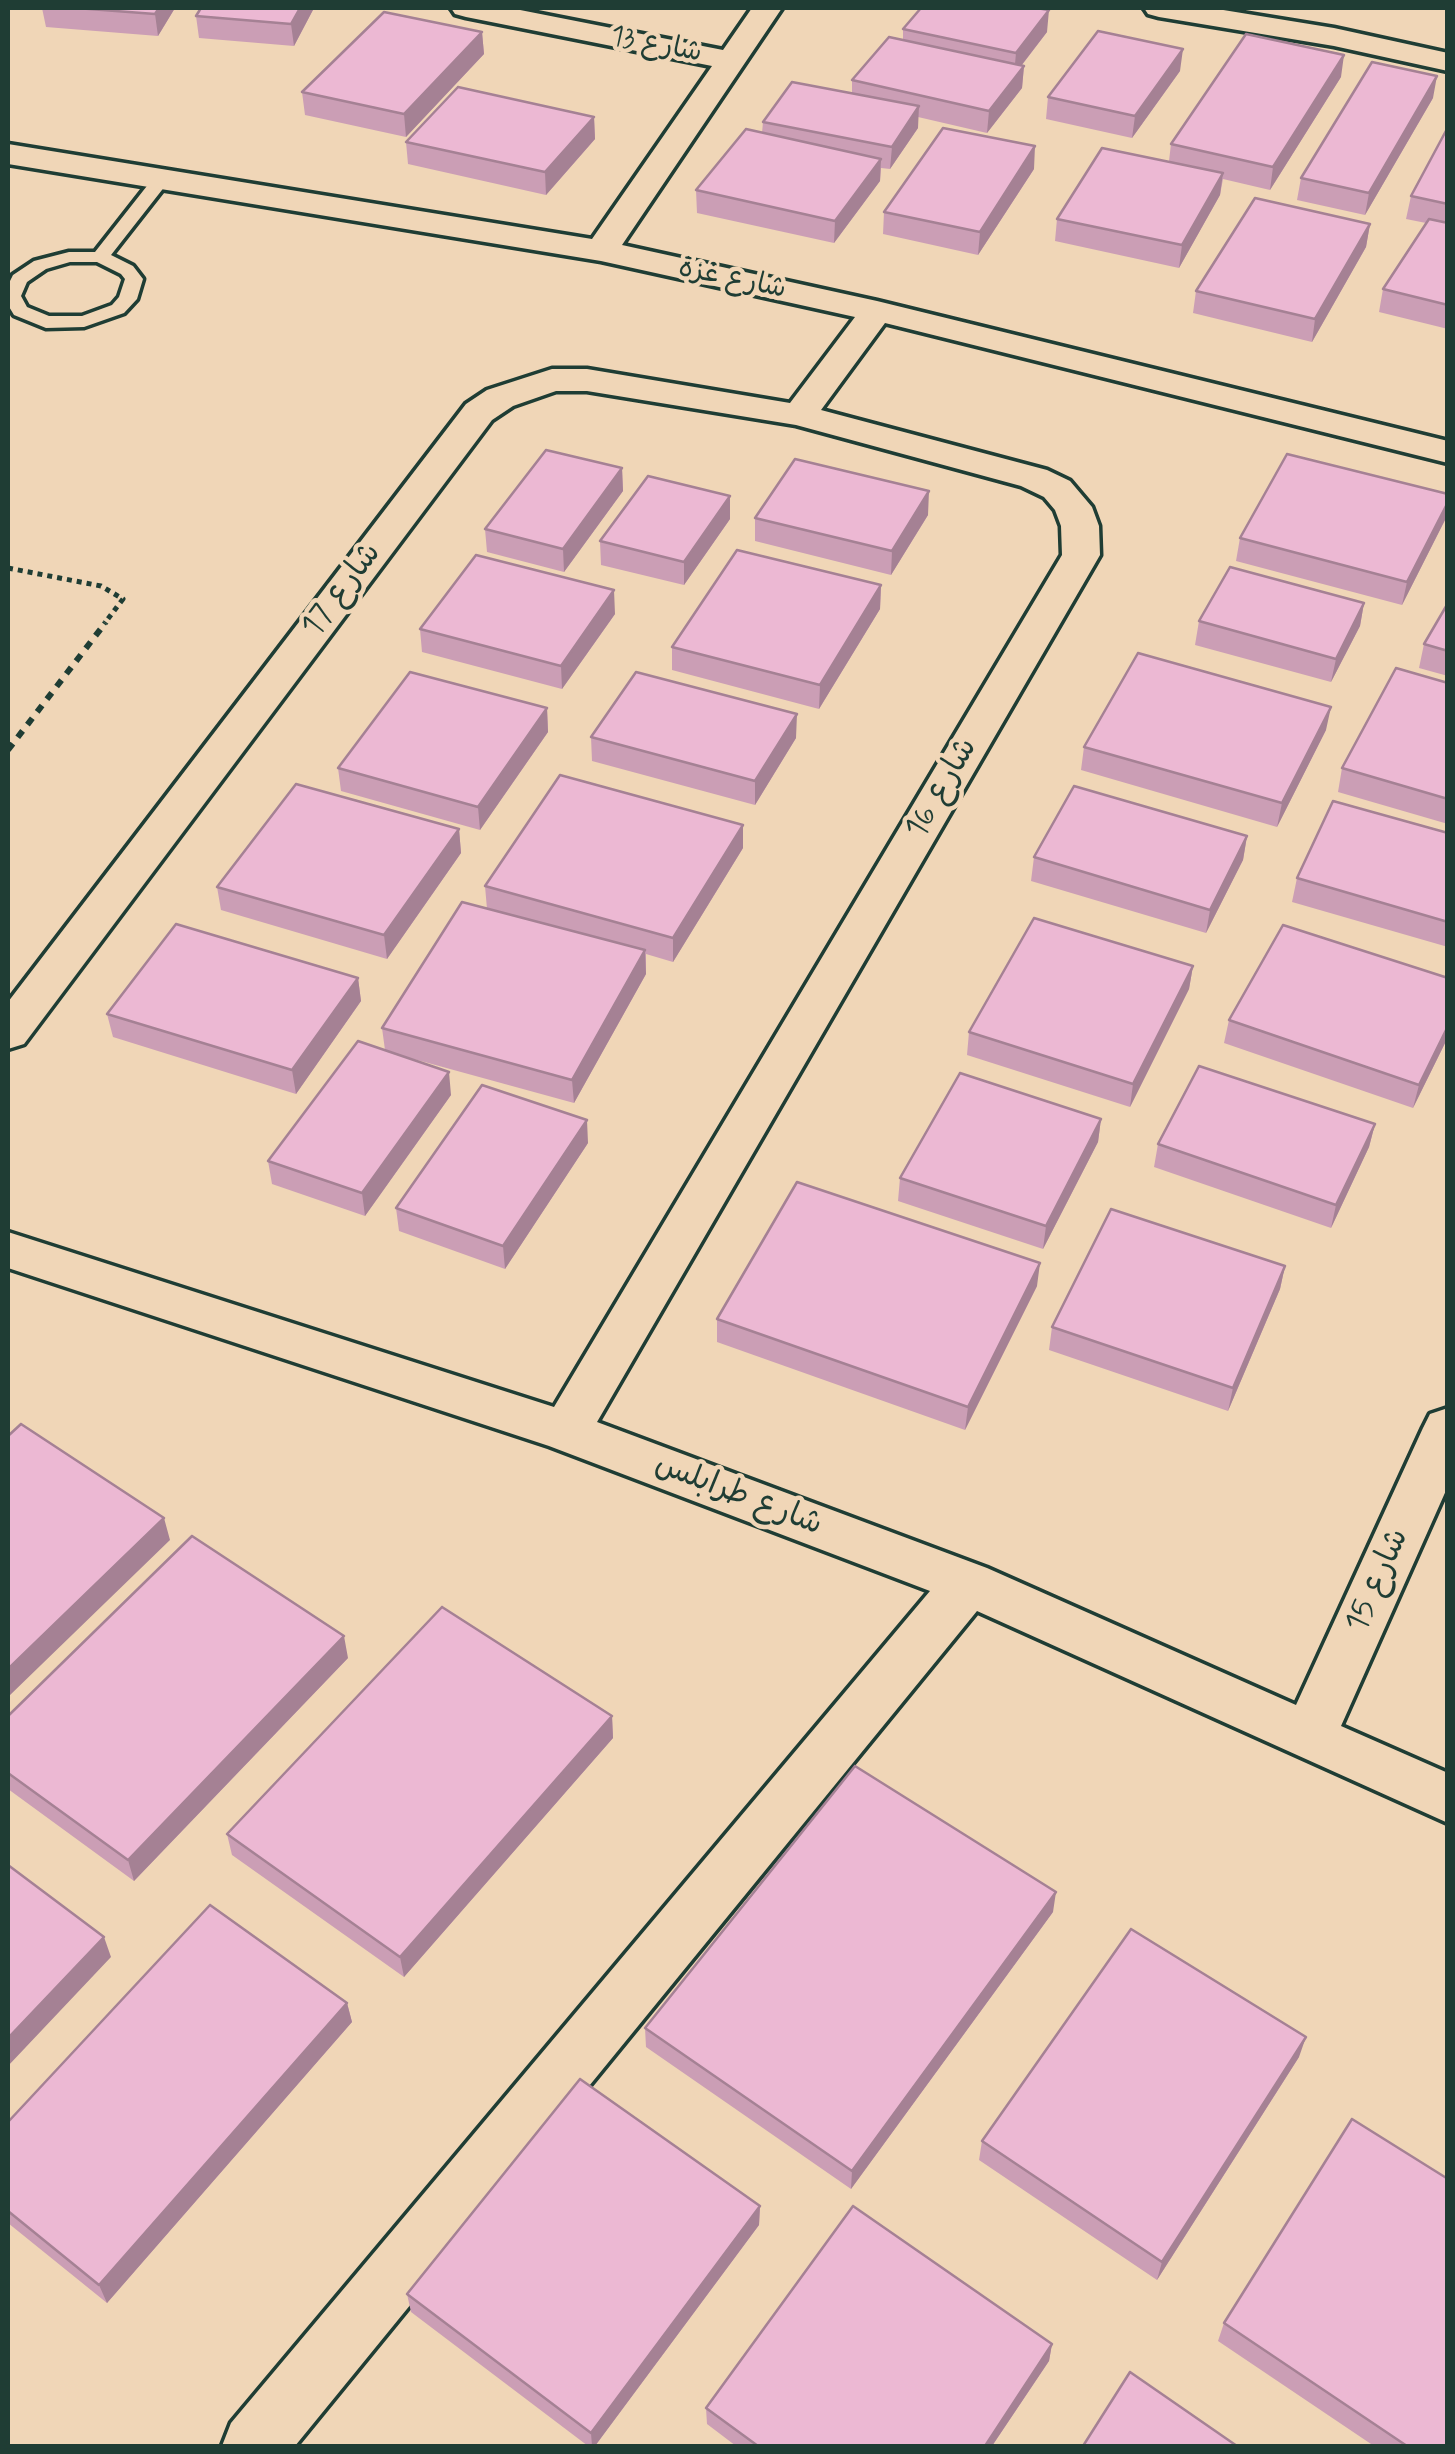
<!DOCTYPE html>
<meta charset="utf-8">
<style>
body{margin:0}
#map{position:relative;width:1455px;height:2454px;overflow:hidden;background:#f0d6b7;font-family:Mynerve,sans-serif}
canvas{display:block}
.frame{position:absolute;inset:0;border:10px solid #1f3d34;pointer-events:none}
</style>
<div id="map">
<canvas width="1455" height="2454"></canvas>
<div class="frame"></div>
</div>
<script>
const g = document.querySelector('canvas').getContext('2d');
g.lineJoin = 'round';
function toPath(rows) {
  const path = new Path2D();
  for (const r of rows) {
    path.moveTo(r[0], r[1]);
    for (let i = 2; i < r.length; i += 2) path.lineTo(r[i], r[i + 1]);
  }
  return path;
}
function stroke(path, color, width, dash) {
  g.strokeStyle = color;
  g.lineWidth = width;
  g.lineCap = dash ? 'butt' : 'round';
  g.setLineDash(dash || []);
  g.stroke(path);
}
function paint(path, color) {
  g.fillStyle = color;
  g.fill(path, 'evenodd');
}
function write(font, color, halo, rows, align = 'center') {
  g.font = font + ' Mynerve,"Playpen Sans Arabic",sans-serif';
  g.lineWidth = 9;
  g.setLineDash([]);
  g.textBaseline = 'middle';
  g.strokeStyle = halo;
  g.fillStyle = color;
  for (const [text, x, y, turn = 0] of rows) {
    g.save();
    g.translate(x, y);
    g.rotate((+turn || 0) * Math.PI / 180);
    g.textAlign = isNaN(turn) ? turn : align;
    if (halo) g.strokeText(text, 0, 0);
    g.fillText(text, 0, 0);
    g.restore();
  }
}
const service = toPath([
 [160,176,169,181,111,255,133,266,143,279,137,299,124,313,84,327,46,328,14,315,8,305,8,285,13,275,34,261,69,252,95,252,154,177,160,176],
 [70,262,97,262,121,274,125,279,119,297,112,305,82,316,49,316,27,307,21,296,27,282,46,269,70,262]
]);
const minor = toPath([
 [451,8,510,8,723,50,752,8,782,8,622,245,877,301,1448,441,1448,463,885,323,821,410,1047,470,1070,481,1092,507,1099,526,1100,555,597,1422,987,1568,1296,1705,1423,1428,1430,1414,1448,1408,1448,1486,1341,1726,1448,1773,1448,1823,977,1611,295,2446,222,2446,231,2423,930,1591,549,1446,8,1268,8,1232,554,1407,1062,555,1061,526,1055,510,1044,497,1021,486,796,425,587,391,556,391,513,406,492,420,24,1044,8,1049,8,1002,466,404,487,390,552,369,587,369,790,403,855,317,601,261,8,164,8,144,592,239,712,66,466,17,455,14,451,8],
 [1144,8,1211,8,1334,28,1448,53,1448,71,1334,46,1159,17,1148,14,1144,8]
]);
stroke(service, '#1f3d34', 7);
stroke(minor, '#1f3d34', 7);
stroke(toPath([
 [8,568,101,586,123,599,104,624]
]), '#1f3d34', 5, [5, 5]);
stroke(toPath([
 [8,750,106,622]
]), '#1f3d34', 6, [8, 8]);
paint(service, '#f0d6b7');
paint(minor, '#f0d6b7');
paint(toPath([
 [42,8,175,8,158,36,46,27],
 [314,8,294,46,199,38,196,16],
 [903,29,1047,32,1022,65,1024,66,1022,88,987,133,918,117,918,128,890,169,881,168,880,181,834,243,697,213,696,190,762,133,763,122,852,94,852,80,903,40],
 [482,32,484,54,406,137,305,115,302,92],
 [1180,71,1132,138,1046,119,1048,97],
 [1341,77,1270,190,1223,179,1220,195,1179,268,1055,241,1057,219,1169,161,1171,144],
 [1433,98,1365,215,1297,200,1301,178],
 [594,117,595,139,546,195,408,164,406,142],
 [1448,127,1448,329,1379,312,1383,289,1426,223,1406,219,1411,196],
 [1034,169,978,255,883,234,884,212],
 [1370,224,1366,247,1312,342,1193,313,1196,291],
 [622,468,623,491,564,572,487,552,485,529],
 [1448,494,1446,518,1402,605,1236,561,1240,538],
 [928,515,891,575,755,541,755,518],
 [730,519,684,585,601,565,600,541],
 [881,585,880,609,819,709,672,670,672,647],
 [1364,603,1360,626,1331,682,1195,645,1199,621],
 [1448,603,1448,676,1419,668,1424,644],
 [615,614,562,689,422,652,420,629],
 [1448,683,1448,824,1338,792,1342,768],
 [547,708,548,732,480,830,341,791,338,768],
 [1326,730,1277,827,1081,770,1084,747],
 [591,737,796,738,755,805,592,761],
 [459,829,461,853,387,959,221,910,217,887],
 [1448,833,1448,947,1292,902,1297,878],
 [1247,836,1243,860,1206,933,1031,881,1034,857],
 [743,848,673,962,646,954,646,974,574,1103,399,1055,451,1095,365,1216,272,1184,268,1161,385,1050,382,1028,487,909,485,886],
 [1193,966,1189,989,1130,1107,967,1055,969,1032],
 [358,978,361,1001,296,1094,113,1037,107,1014],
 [1448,978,1448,1037,1413,1108,1224,1043,1229,1020],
 [1101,1119,1098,1142,1043,1249,898,1201,900,1178],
 [1375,1124,1369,1147,1331,1228,1154,1167,1158,1144],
 [588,1143,505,1269,399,1231,396,1208],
 [1285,1266,1280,1289,1228,1411,1049,1350,1052,1327],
 [1037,1286,965,1430,717,1342,717,1319],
 [348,1658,134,1881,8,1789,8,1716],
 [612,1716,613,1738,404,1977,232,1855,227,1834],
 [1053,1912,851,2189,646,2047,645,2028],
 [347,2003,352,2022,107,2303,8,2223,8,2122],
 [1299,2057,1157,2280,979,2160,982,2141],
 [760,2206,759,2225,595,2446,588,2446,411,2312,407,2294],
 [1224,2323,1448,2446,1374,2446,1218,2341],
 [1052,2344,1049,2361,992,2446,736,2446,707,2424,706,2408]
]), '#cb9eb5');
paint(toPath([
 [159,8,175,8,158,36,155,14],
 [300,8,314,8,294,46,291,24],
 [1049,10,1047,32,1014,75,1016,53],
 [482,32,484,54,406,137,404,114],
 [1183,49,1180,71,1132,138,1135,116],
 [1344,55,1341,77,1270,190,1273,167],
 [1024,66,1022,88,987,133,989,111],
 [1437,76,1433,98,1365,215,1369,193],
 [919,106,918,128,890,169,892,147],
 [594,117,595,139,546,195,545,172],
 [1035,146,1034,169,978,255,980,232],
 [881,159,880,181,834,243,835,221],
 [1223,173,1220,195,1179,268,1182,245],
 [1370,224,1366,247,1312,342,1315,319],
 [622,468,623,491,564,572,563,549],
 [929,491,928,515,891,575,892,551],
 [730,496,730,519,684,585,684,562],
 [1448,502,1446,518,1402,605,1407,582],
 [881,585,880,609,819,709,820,685],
 [614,590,615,614,562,689,561,666],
 [1364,603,1360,626,1331,682,1336,659],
 [1331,707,1326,730,1277,827,1282,803],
 [547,708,548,732,480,830,478,807],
 [797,714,796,738,755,805,755,781],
 [743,825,743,848,673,962,673,938],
 [459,829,461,853,387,959,384,935],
 [1247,836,1243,860,1206,933,1210,910],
 [645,950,646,974,574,1103,572,1080],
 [1193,966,1189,989,1130,1107,1133,1084],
 [358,978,361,1001,296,1094,292,1070],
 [1448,1026,1448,1037,1413,1108,1419,1085],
 [449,1072,451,1095,365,1216,362,1193],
 [1101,1119,1098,1142,1043,1249,1046,1226],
 [587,1120,588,1143,505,1269,503,1246],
 [1375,1124,1369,1147,1331,1228,1336,1205],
 [1040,1263,1037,1286,965,1430,968,1407],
 [1285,1266,1280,1289,1228,1411,1233,1388],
 [164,1518,170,1540,8,1697,8,1669],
 [344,1636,348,1658,134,1881,128,1860],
 [612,1716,613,1738,404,1977,400,1957],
 [1056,1892,1053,1912,851,2189,852,2171],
 [104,1937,111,1957,8,2066,8,2038],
 [347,2003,352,2022,107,2303,99,2285],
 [1306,2037,1299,2057,1157,2280,1162,2262],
 [760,2206,759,2225,595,2446,592,2446,591,2433],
 [1052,2344,1049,2361,992,2446,985,2446]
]), '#a58194');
const building = toPath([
 [76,8,159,8,155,14,76,8],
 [201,8,300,8,291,24,196,16,201,8],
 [921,8,1036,8,1049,10,1016,53,903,29,921,8],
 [384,12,482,32,404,114,302,92,384,12],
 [1098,31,1183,49,1135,116,1048,97,1098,31],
 [1246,34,1344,55,1273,167,1171,144,1246,34],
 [889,37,1024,66,989,111,852,80,889,37],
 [1372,62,1437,76,1369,193,1301,178,1372,62],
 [792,82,919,106,892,147,763,122,792,82],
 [458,87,594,117,545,172,406,142,458,87],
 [1448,127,1448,204,1411,196,1448,127],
 [943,128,1035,146,980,232,884,212,943,128],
 [746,129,881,159,835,221,696,190,746,129],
 [1102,148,1223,173,1182,245,1057,219,1102,148],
 [1255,198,1370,224,1315,319,1196,291,1255,198],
 [1429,219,1448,223,1448,305,1383,289,1429,219],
 [546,450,622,468,563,549,485,529,546,450],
 [1287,454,1448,494,1448,502,1407,582,1240,538,1287,454],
 [795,459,929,491,892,551,755,518,795,459],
 [648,476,730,496,684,562,600,541,648,476],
 [737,550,881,585,820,685,672,647,737,550],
 [476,555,614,590,561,666,420,629,476,555],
 [1230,567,1364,603,1336,659,1199,621,1230,567],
 [1448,603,1448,651,1424,644,1448,603],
 [1138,653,1331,707,1282,803,1084,747,1138,653],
 [1396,668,1448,683,1448,799,1342,768,1396,668],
 [410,672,547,708,478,807,338,768,410,672],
 [636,672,797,714,755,781,591,737,636,672],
 [560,775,743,825,673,938,485,886,560,775],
 [296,784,459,829,384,935,217,887,296,784],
 [1074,786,1247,836,1210,910,1034,857,1074,786],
 [1333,801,1448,833,1448,922,1297,878,1333,801],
 [462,902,645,950,572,1080,382,1028,462,902],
 [1034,918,1193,966,1133,1084,969,1032,1034,918],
 [176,924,358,978,292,1070,107,1014,176,924],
 [1283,925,1448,978,1448,1026,1419,1085,1229,1020,1283,925],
 [358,1041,449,1072,362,1193,268,1161,358,1041],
 [1199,1066,1375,1124,1336,1205,1158,1144,1199,1066],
 [960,1073,1101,1119,1046,1226,900,1178,960,1073],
 [482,1085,587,1120,503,1246,396,1208,482,1085],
 [797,1182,1040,1263,968,1407,717,1319,797,1182],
 [1111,1209,1285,1266,1233,1388,1052,1327,1111,1209],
 [21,1424,164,1518,8,1669,8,1436,21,1424],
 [192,1536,344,1636,128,1860,8,1773,8,1716,192,1536],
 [442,1607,612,1716,400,1957,227,1834,442,1607],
 [855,1766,1056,1892,852,2171,645,2028,855,1766],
 [8,1865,104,1937,8,2038,8,1865],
 [210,1905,347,2003,99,2285,8,2211,8,2122,210,1905],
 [1131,1929,1306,2037,1162,2262,982,2141,1131,1929],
 [580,2079,760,2206,591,2433,407,2294,580,2079],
 [1352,2119,1448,2179,1448,2446,1407,2446,1224,2323,1352,2119],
 [853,2206,1052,2344,985,2446,758,2446,706,2408,853,2206],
 [1130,2372,1237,2446,1083,2446,1130,2372]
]);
paint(building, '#ecb8d3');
stroke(building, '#a58194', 2.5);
write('28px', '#1f3d34', '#f0d6b7', [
 ["شارع 13",656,46,11],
 ["شارع غزة",732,280,12]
]);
write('32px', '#1f3d34', '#f0d6b7', [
 ["شارع 17",343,591,-53],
 ["شارع 16",943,789,-60],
 ["شارع طرابلس",738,1496,21],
 ["شارع 15",1379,1581,-66]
]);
</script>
